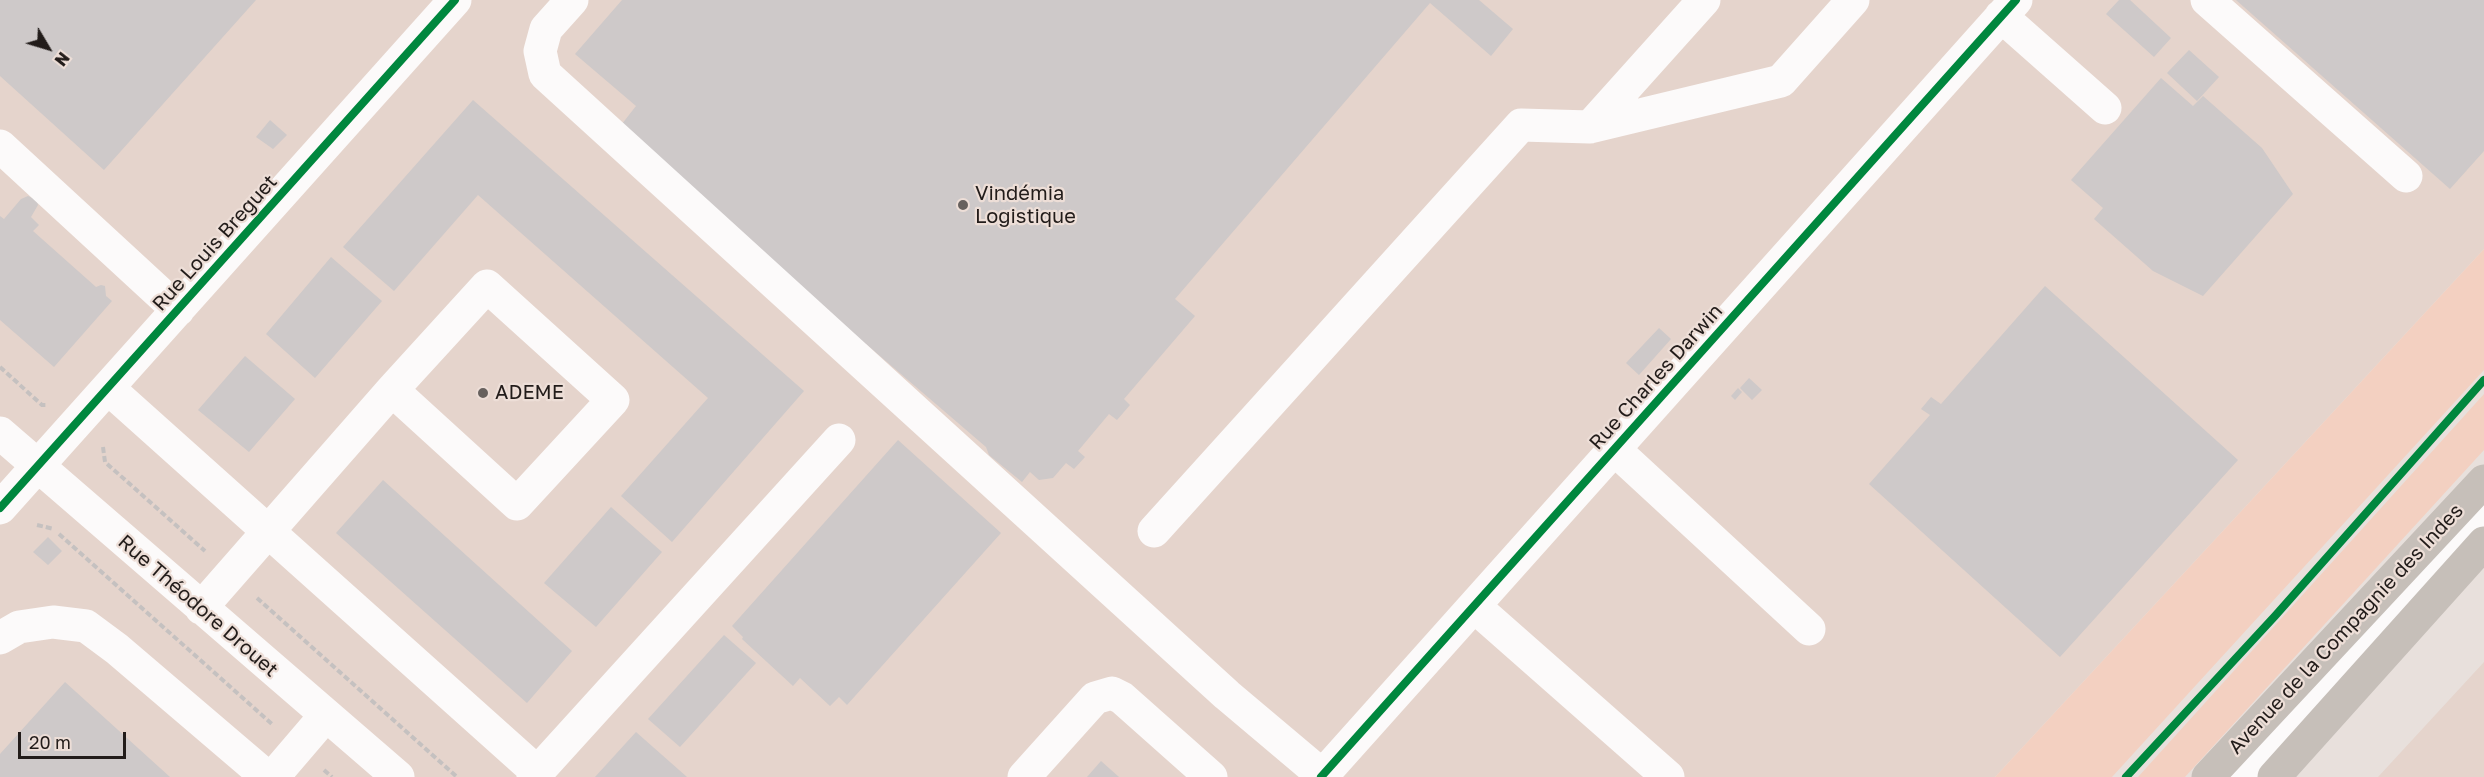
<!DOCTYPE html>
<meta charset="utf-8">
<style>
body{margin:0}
#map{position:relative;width:2484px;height:777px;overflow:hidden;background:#e8e0dc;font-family:"Golos Text",sans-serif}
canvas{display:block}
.north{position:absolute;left:18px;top:18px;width:60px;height:60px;-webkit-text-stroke:4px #edded7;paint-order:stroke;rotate:128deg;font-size:16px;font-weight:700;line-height:24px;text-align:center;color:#221c1a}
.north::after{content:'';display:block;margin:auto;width:21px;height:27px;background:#221c1a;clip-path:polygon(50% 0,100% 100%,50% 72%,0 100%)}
.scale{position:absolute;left:18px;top:732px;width:108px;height:27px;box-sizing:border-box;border:3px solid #221c1a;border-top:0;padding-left:8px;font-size:18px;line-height:21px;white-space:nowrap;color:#221c1a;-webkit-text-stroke:4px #edded7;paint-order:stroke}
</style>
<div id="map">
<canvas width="2484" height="777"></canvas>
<div class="north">N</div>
<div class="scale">20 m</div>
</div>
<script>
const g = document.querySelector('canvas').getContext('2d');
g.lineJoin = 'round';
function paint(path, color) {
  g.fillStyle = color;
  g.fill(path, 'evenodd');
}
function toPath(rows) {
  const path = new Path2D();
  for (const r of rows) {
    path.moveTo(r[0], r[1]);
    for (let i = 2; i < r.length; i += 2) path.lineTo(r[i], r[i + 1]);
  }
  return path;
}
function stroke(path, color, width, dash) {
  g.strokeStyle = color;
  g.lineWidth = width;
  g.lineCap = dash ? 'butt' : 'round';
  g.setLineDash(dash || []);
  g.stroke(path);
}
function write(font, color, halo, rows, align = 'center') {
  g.font = font + ' "Golos Text",sans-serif';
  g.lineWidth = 4.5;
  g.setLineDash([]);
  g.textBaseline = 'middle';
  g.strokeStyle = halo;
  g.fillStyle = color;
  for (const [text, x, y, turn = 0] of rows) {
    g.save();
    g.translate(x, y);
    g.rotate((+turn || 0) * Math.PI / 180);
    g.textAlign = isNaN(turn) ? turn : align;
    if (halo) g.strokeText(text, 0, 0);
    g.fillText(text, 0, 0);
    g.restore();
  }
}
paint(toPath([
 [0,0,2484,0,2484,249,1995,777,0,777],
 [2484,662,2484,777,2378,777]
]), '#e5d4cc');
paint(toPath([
 [2484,249,2484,370,2112,777,1995,777],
 [2484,394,2484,450,2185,777,2138,777]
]), '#f3d0c1');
paint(toPath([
 [0,0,256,0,104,170,0,76],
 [622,0,1479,0,1513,29,1491,56,1430,3,1175,299,1195,316,1124,399,1130,405,1117,420,1109,414,1078,451,1085,457,1074,469,1066,463,1053,478,1039,480,1030,472,1022,482,989,455,986,447,866,344,865,346,618,129,636,106,575,54],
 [2119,0,2130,0,2171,38,2154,57,2106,14],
 [2236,0,2484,0,2484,151,2450,189],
 [2189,50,2219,77,2197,101,2167,73],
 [2161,78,2193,106,2203,96,2262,148,2293,194,2203,296,2153,271,2094,219,2103,208,2071,180],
 [473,100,804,391,672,542,621,496,708,398,478,195,394,291,343,247],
 [270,120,287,135,273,149,256,137],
 [28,196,37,200,38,205,31,217,39,225,33,231,96,287,101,285,105,286,106,296,112,301,54,367,0,320,0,216,4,219,21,199],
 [331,257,382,301,315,378,266,334],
 [2045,286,2238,460,2060,657,1869,484,1930,415,1921,409,1931,397,1941,404],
 [1659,328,1671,339,1639,375,1626,363],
 [245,356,295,399,249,452,198,410],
 [1749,378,1762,390,1752,400,1740,388],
 [1738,388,1742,392,1735,400,1731,396],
 [898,440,1001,533,847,705,839,697,830,706,800,678,793,686,742,639,743,637,732,626],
 [383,480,572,651,527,703,336,533],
 [611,507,662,552,596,627,544,583],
 [48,537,62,551,48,565,33,552],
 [724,635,756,663,680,747,648,719],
 [65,682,170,777,0,777,0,754],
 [636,732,687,777,595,777],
 [1101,761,1119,777,1087,777]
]), '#cec9c9');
stroke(toPath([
 [0,367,42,405,46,405],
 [103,447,105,462,205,551],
 [37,525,54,529],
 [59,534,273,725],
 [257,598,457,777],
 [324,770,332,777]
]), '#c5c1c0', 4, [6, 3]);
stroke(toPath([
 [572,0,546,29,540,51,545,74,1227,695,1322,775],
 [2207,0,2406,176],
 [2001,16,2105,108],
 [1590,127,1781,81,1853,0],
 [0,146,178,310],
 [108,388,537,772],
 [0,433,398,777],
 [1614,449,1809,629],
 [0,508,455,0],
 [1154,531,1521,125,1590,127,1704,0],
 [1474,606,1668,777],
 [201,608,392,390,487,286,613,400,517,504,392,390],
 [0,638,19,627,53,622,86,626,117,649,267,777],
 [273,777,326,715],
 [533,777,839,440],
 [1024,777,1095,698,1112,693,1122,698,1211,777],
 [1321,777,2016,0],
 [2243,777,2484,512]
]), '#fcfafa', 33);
stroke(toPath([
 [2208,777,2484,481],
 [2274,777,2484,543]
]), '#c6bfb9', 33);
stroke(toPath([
 [0,508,455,0],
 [1321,777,2016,0],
 [2126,777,2275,616,2484,380]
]), '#00873e', 8);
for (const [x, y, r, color] of [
 [963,205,6,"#67615e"],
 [483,393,6,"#67615e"]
]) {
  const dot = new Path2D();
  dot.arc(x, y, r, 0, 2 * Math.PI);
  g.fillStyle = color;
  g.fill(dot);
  stroke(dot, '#edded7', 2);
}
write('20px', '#221c1a', '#edded7', [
 ["Vindémia",975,194],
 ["Logistique",975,217],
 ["ADEME",495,393]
], 'left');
write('20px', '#221c1a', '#edded7', [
 ["Rue Louis Breguet",215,243,-48],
 ["Rue Charles Darwin",1656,377,-48],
 ["Rue Théodore Drouet",198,606,41],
 ["Avenue de la Compagnie des Indes",2346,629,-47]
]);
</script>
